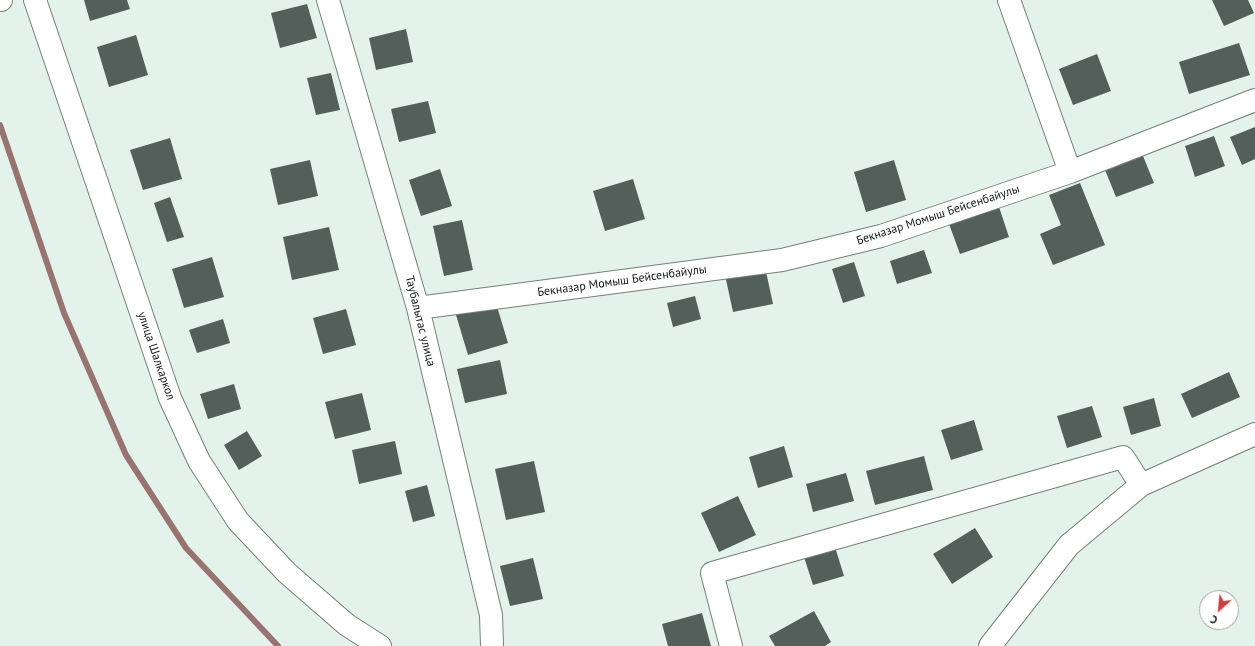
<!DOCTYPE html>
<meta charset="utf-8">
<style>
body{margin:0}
#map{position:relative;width:1255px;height:646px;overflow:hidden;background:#e4f2ec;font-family:"PT Sans",sans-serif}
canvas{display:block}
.north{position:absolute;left:1199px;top:590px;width:40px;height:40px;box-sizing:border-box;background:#fff;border:1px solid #a1a3a2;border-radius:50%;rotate:207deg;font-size:11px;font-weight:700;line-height:16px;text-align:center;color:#131817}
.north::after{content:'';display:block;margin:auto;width:14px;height:18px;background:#ce3f3d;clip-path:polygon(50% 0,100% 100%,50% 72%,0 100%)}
</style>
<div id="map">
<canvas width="1255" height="646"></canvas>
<div class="north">С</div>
</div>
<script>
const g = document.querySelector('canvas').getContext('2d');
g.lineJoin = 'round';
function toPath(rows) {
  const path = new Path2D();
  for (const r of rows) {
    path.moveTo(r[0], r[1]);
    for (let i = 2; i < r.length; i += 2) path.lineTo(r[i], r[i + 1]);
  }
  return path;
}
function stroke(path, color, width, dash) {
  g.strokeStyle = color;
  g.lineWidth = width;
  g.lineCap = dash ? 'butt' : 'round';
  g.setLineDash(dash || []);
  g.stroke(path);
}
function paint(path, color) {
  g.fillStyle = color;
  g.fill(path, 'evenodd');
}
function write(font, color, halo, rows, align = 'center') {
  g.font = font + ' "PT Sans",sans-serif';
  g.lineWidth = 4;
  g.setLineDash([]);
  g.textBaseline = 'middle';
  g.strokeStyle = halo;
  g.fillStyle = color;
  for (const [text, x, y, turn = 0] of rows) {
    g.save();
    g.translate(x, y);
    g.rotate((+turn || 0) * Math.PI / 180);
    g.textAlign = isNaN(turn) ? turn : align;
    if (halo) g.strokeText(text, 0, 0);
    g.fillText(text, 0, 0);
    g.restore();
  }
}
stroke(toPath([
 [0,125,64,313,126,455,186,548,278,646]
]), '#977470', 6);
paint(toPath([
 [84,0,127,0,130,9,90,21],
 [1212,0,1248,0,1254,13,1224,26],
 [307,4,317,38,280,48,271,13],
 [406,29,413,62,376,70,369,38],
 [136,35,148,75,109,87,97,47],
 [1239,43,1250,75,1189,94,1179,62],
 [1097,54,1111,91,1073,105,1059,69],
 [331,73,340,110,316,115,307,78],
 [428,101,436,133,399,142,391,109],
 [1255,127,1255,159,1242,165,1230,137],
 [1214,136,1225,166,1195,177,1185,146],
 [170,138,182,179,143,190,130,150],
 [1143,156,1154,183,1116,197,1105,170],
 [310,160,318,196,278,205,270,169],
 [894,160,906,200,866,212,854,172],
 [440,169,452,206,421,216,409,180],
 [633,179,645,219,605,231,593,191],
 [1080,183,1105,245,1053,265,1040,234,1061,225,1049,195],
 [170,197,184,237,167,242,154,203],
 [999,207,1009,237,960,254,949,224],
 [462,220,473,270,444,276,433,226],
 [329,227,339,270,292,280,283,237],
 [924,250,932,273,897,284,890,261],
 [212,257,224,297,184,308,172,269],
 [854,262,865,296,843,303,832,269],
 [765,267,773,304,733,312,725,275],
 [695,296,701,319,673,327,667,303],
 [496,303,508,343,468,355,456,315],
 [346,309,356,345,323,354,313,318],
 [223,319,230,343,197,353,189,330],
 [500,360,507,394,465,403,457,369],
 [1229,372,1240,397,1192,418,1181,394],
 [234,384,241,409,208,419,200,394],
 [362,393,371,430,335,439,325,402],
 [1154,398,1161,426,1131,435,1123,407],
 [1092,406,1102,437,1067,448,1057,416],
 [974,420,983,450,951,460,941,430],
 [247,431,262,456,239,470,224,445],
 [395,441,402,474,359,484,352,450],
 [784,446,793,477,758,488,749,457],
 [924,456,933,490,875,505,866,471],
 [534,461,545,512,506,520,495,469],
 [846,473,854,501,813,512,806,484],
 [427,485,435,516,413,522,405,491],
 [738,496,756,535,719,552,701,513],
 [975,528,993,557,952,584,933,554],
 [835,547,844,576,813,585,804,557],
 [533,558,543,599,510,606,500,566],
 [814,611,831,642,825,646,775,646,769,636],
 [702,613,711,646,668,646,662,624]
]), '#535f5a');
const minor = toPath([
 [0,0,1,0],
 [35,0,170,398,199,461,238,521,287,573,347,625,380,646],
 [328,0,418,308,491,615,492,646],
 [1009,0,1070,172],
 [418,308,782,260,881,236,1070,172,1255,100],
 [731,646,712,573,1123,457,1141,485],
 [990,646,1069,545,1141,485,1255,434]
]);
stroke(minor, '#73807b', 24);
stroke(minor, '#fff', 22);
write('12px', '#131817', '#fff', [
 ["Бекназар Момыш Бейсенбайулы",938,215,-18],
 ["Бекназар Момыш Бейсенбайулы",622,281,-8],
 ["Таубалытас улица",420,321,76],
 ["улица Шалкаркол",156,356,71]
]);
</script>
